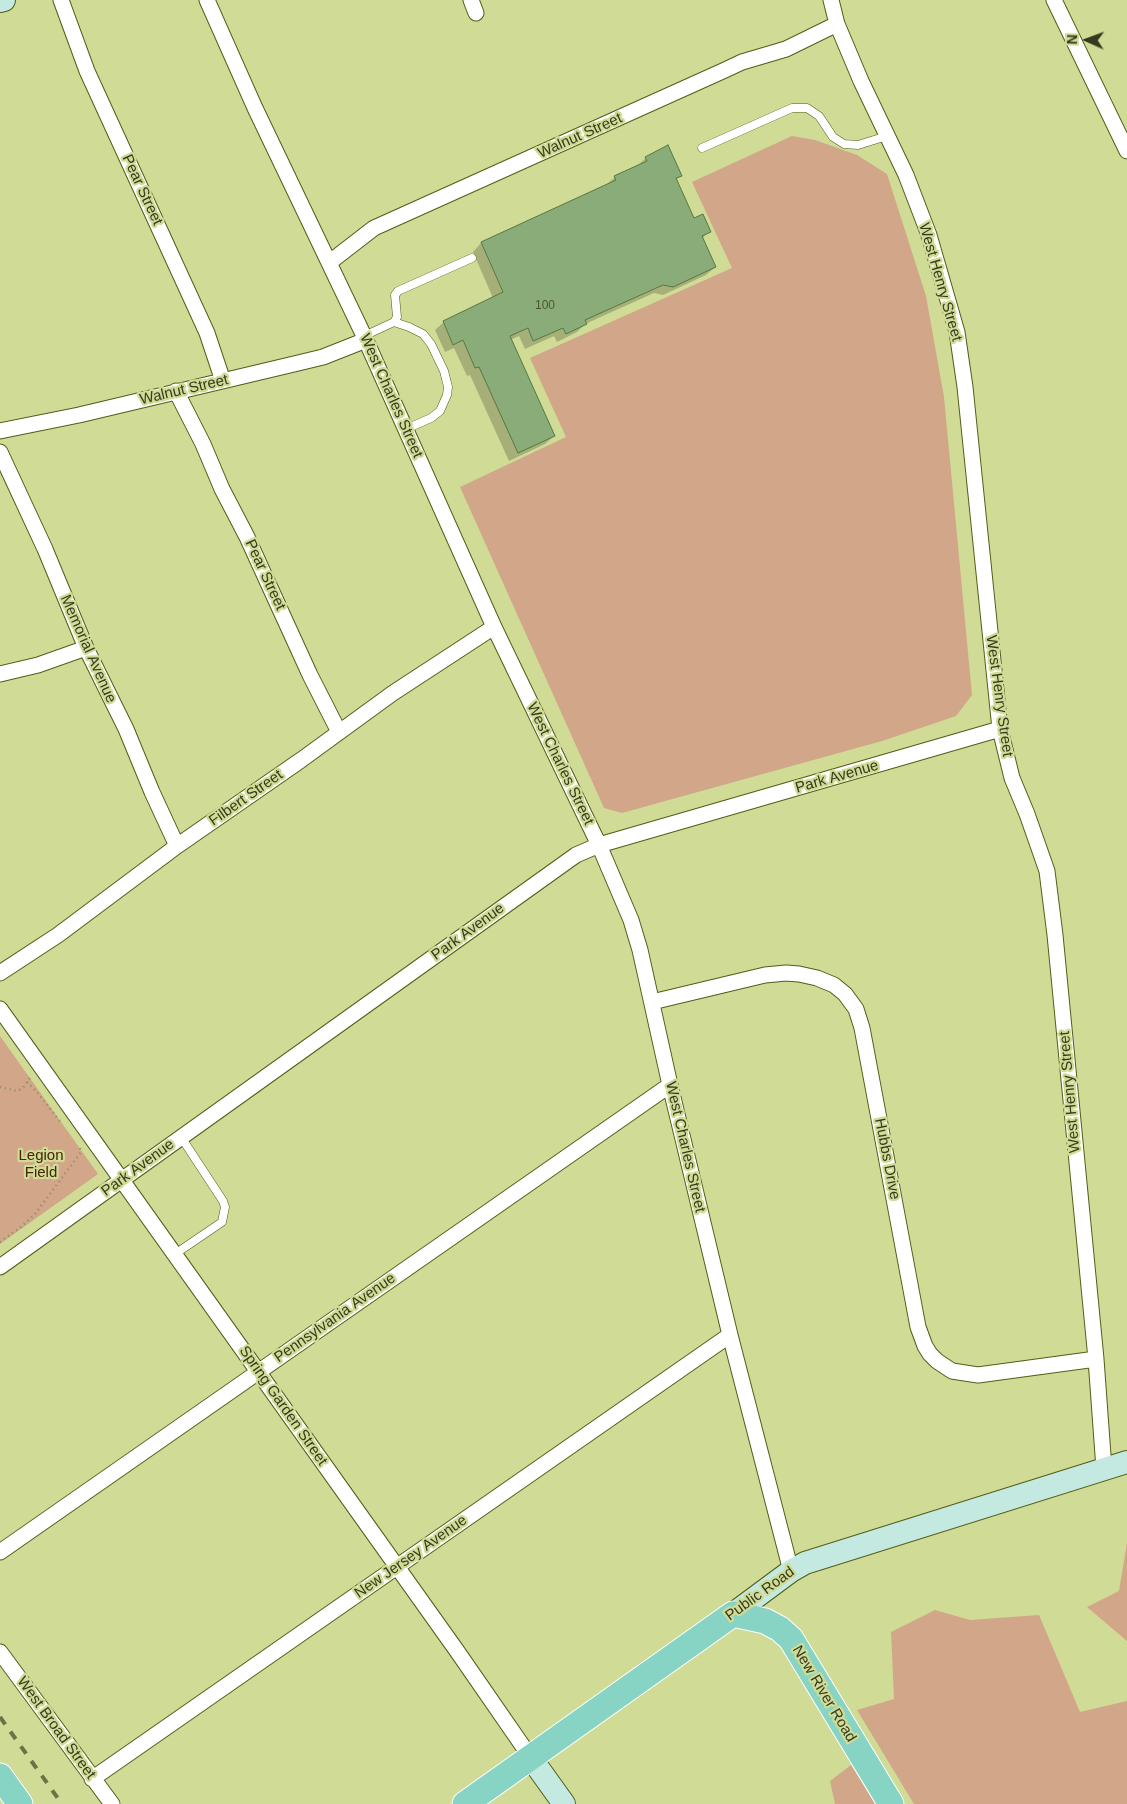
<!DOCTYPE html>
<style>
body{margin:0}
#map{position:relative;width:1127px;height:1804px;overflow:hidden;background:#d0db96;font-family:Arial,sans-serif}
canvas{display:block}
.north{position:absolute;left:1062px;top:15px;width:50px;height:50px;-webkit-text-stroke:4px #d0db96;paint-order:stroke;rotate:272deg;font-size:14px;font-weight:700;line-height:20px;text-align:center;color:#363a1e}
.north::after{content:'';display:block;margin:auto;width:18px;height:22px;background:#363a1e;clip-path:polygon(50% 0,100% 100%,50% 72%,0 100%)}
</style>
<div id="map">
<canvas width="1127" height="1804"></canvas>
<div class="north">N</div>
</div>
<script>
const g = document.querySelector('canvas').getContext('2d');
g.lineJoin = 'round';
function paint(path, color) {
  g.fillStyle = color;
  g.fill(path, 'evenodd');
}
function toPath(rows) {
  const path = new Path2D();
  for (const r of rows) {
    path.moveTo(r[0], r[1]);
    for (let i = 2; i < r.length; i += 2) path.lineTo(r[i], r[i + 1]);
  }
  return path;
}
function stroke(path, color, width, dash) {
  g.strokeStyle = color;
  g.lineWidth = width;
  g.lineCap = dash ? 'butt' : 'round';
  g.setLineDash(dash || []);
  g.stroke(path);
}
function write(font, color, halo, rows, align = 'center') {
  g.font = font + ' Arial,sans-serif';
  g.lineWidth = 4.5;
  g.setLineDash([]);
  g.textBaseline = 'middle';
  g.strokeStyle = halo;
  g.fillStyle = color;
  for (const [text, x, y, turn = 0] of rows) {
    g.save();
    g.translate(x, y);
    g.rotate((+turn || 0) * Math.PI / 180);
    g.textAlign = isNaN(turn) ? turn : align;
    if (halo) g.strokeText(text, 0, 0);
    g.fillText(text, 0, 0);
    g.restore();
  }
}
paint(toPath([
 [792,136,815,140,857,155,887,174,926,296,944,397,972,695,956,716,882,741,622,813,604,808,460,487,566,437,530,358,732,268,692,182],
 [0,1036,98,1174,0,1244],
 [1127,1543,1127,1641,1087,1607,1119,1591],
 [935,1610,970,1620,1039,1615,1080,1712,1127,1701,1127,1804,914,1804,857,1710,894,1699,891,1632],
 [851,1765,875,1804,835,1804,830,1781]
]), '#d1a689');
paint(toPath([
 [646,158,681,175,676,180,693,220,709,231,702,239,715,267,706,275,663,295,654,293,585,324,577,332,557,342,554,336,525,349,519,336,510,340,554,436,545,444,509,461,470,375,467,376,454,348,445,352,435,330,444,322,493,298,473,252,481,243,606,185,615,177,637,166]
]), '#0003');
const building = toPath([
 [668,145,682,176,676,178,694,218,703,214,711,232,702,236,716,267,673,287,663,285,585,320,587,324,566,334,563,328,533,341,528,328,510,336,555,436,518,453,479,367,475,368,463,340,453,345,443,321,503,292,481,242,616,180,614,176,647,161,645,157,668,145]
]);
paint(building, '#89ac78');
stroke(building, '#547841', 1);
const lane = toPath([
 [702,148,792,108,807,108,819,116,833,137,844,144,858,145,887,136],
 [394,322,409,327,423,334,431,344,444,371,448,387,447,395,440,411,431,418,406,429],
 [364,336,394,322,397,317,395,295,398,291,472,258],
 [175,1254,222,1222,225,1207,223,1201,181,1137]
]);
const street = toPath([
 [61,0,87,71,207,333,223,381],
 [207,0,255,108,364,336,494,627,599,845,631,920,640,950,670,1085,730,1335,791,1571],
 [471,0,476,13],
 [831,0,837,24,861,81,906,175,929,235,957,332,965,387,1000,729,1012,778,1027,814,1047,871,1055,935,1096,1359,1104,1469],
 [1054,0,1127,151],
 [330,262,374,228,725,70,742,62,786,49,837,24],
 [176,391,203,444,222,489,247,537,310,675,339,732],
 [0,431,79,415,294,364,323,357,366,340],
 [0,452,45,549,86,648,126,729,152,792,177,846],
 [0,674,38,665,86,648],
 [0,973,58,935,177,846,301,760,393,693,494,627],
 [652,1002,765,975,786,973,799,974,817,978,834,985,845,994,856,1009,862,1028,918,1327,925,1346,930,1354,937,1361,952,1371,978,1375,1096,1359],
 [0,1009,457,1651,531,1758],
 [0,1267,576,855,599,845,1000,729],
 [0,1552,670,1085],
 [0,1652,112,1804],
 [92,1779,730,1335]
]);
const secondary = toPath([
 [0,1,4,0],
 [733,1614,791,1571,805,1563,1127,1462],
 [531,1758,564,1804]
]);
const primary = toPath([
 [0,1776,20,1804],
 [465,1804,733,1614,765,1621,780,1629,791,1639,891,1804]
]);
stroke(lane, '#545c17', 9);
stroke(street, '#545c17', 17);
stroke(secondary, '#545c17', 24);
stroke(primary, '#fff', 27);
stroke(toPath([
 [27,1082,37,1092,62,1124],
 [0,1087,17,1091,23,1088,31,1076],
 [0,1242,21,1227,35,1214,81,1152,80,1148]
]), '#868e5d', 2.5, [1, 4]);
stroke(lane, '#fff', 8);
stroke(street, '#fff', 15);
stroke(secondary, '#c3e9e1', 22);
stroke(primary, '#88d4c4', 25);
stroke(toPath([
 [0,1717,62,1804]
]), '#6c7248', 4, [9, 9]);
write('12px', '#4b5634', null, [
 ["100",545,306]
]);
write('15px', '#363a1e', '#d0db96', [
 ["Walnut Street",580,136,-24],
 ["Pear Street",142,190,65],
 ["West Henry Street",940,282,74],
 ["Walnut Street",184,390,-13],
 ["West Charles Street",391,396,66],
 ["Pear Street",265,575,65],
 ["Memorial Avenue",88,649,66],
 ["West Henry Street",999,696,82],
 ["West Charles Street",560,764,64],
 ["Park Avenue",837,777,-16],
 ["Filbert Street",246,798,-35],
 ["Park Avenue",468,932,-36],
 ["West Henry Street",1070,1092,-95],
 ["West Charles Street",685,1147,77],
 ["Hubbs Drive",887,1159,79],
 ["Park Avenue",138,1168,-36],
 ["Pennsylvania Avenue",335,1318,-35],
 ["Spring Garden Street",283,1406,55],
 ["New Jersey Avenue",411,1557,-35],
 ["Public Road",760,1594,-36],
 ["New River Road",824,1694,59],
 ["West Broad Street",56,1728,54]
]);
write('15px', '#482406', '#d0db96', [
 ["Legion",41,1156],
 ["Field",41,1173]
]);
</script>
